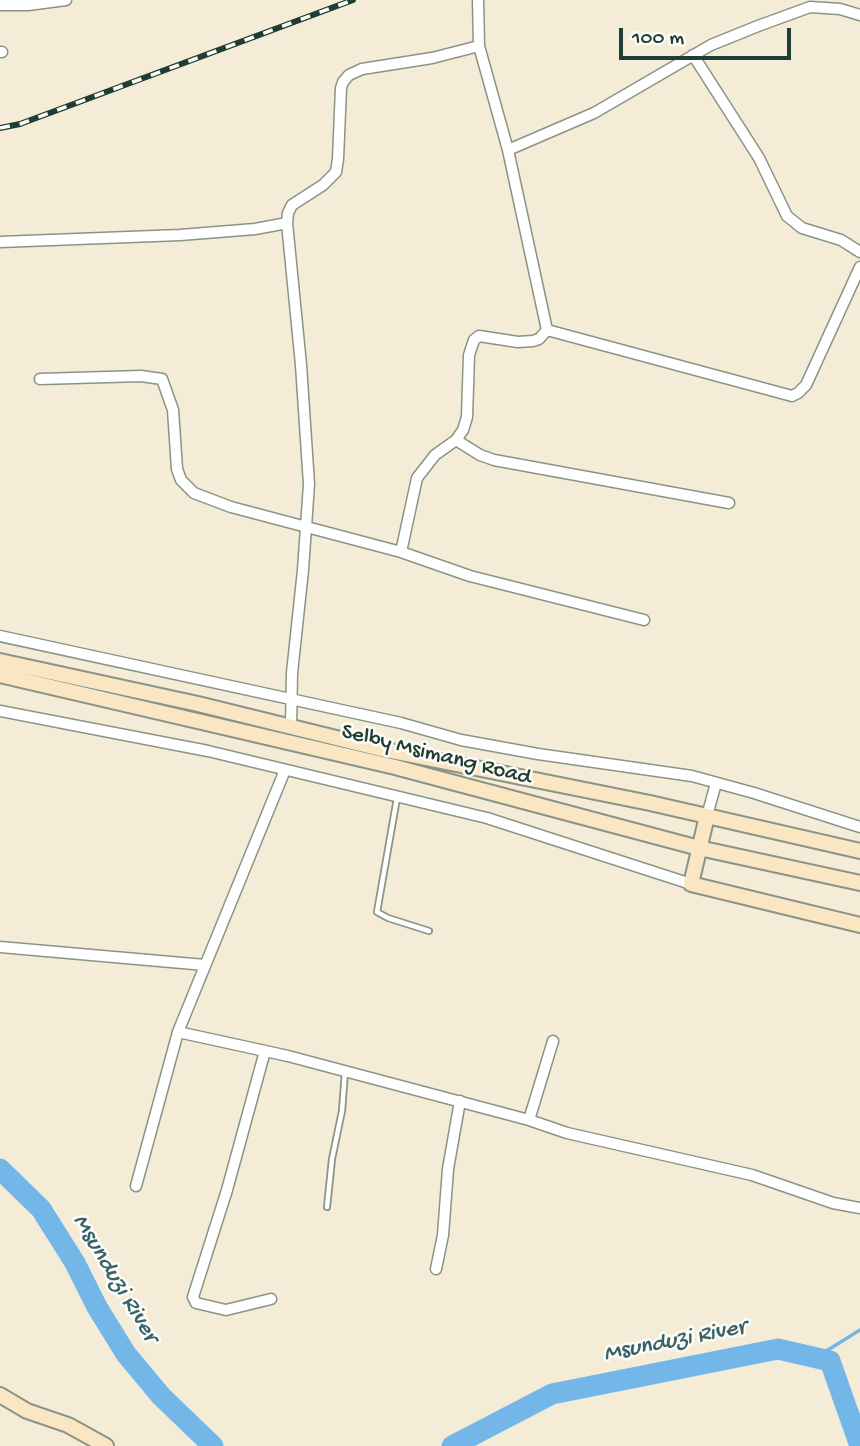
<!DOCTYPE html>
<style>
body{margin:0}
#map{position:relative;width:860px;height:1446px;overflow:hidden;background:#f4ecd7;font-family:"Gochi Hand",sans-serif}
canvas{display:block}
.scale{position:absolute;left:619px;top:28px;width:172px;height:32px;box-sizing:border-box;border:4px solid #1f3d34;border-top:0;padding-left:9px;font-size:21px;line-height:24px;white-space:nowrap;color:#1f3d34;-webkit-text-stroke:5px #fdfcf7;paint-order:stroke}
</style>
<div id="map">
<canvas width="860" height="1446"></canvas>
<div class="scale">100 m</div>
</div>
<script>
const g = document.querySelector('canvas').getContext('2d');
g.lineJoin = 'round';
function toPath(rows) {
  const path = new Path2D();
  for (const r of rows) {
    path.moveTo(r[0], r[1]);
    for (let i = 2; i < r.length; i += 2) path.lineTo(r[i], r[i + 1]);
  }
  return path;
}
function stroke(path, color, width, dash) {
  g.strokeStyle = color;
  g.lineWidth = width;
  g.lineCap = dash ? 'butt' : 'round';
  g.setLineDash(dash || []);
  g.stroke(path);
}
function write(font, color, halo, rows, align = 'center') {
  g.font = font + ' "Gochi Hand",sans-serif';
  g.lineWidth = 5;
  g.setLineDash([]);
  g.textBaseline = 'middle';
  g.strokeStyle = halo;
  g.fillStyle = color;
  for (const [text, x, y, turn = 0] of rows) {
    g.save();
    g.translate(x, y);
    g.rotate((+turn || 0) * Math.PI / 180);
    g.textAlign = isNaN(turn) ? turn : align;
    if (halo) g.strokeText(text, 0, 0);
    g.fillText(text, 0, 0);
    g.restore();
  }
}
stroke(toPath([
 [815,1358,860,1330]
]), '#73b7e9', 3.5);
stroke(toPath([
 [0,1169,41,1209,75,1263,97,1307,126,1354,161,1396,213,1446],
 [452,1446,552,1394,778,1349,830,1361,860,1446]
]), '#73b7e9', 21);
const lane = toPath([
 [397,798,377,912,388,918,429,931],
 [327,1207,332,1159,342,1111,345,1072]
]);
const street = toPath([
 [478,0,479,46,508,150,547,330],
 [0,5,28,5,66,0],
 [0,52,2,52],
 [693,55,759,158,787,216,802,228,841,240,860,252],
 [508,150,594,113,711,45,758,26,810,7,840,9,860,15],
 [0,242,180,235,255,229,287,223],
 [547,330,792,396,798,393,806,385,860,267],
 [40,379,141,376,162,379,173,410,177,469,181,480,194,493,231,507,401,552,417,478,435,455,456,440,463,430,467,417,469,355,474,340,479,336,518,342,533,341,539,339,547,330],
 [456,440,480,455,494,460,729,503],
 [401,552,470,576,644,620],
 [0,636,401,723,461,740,538,754,692,776,754,793,860,827],
 [0,711,208,751,487,818,691,884],
 [291,727,292,673,303,570,309,484,301,365,287,223,288,213,292,205,323,185,336,172,338,159,341,88,343,82,349,75,362,69,432,58,479,46],
 [707,816,716,783],
 [0,947,205,965],
 [178,1032,288,1056,529,1120,567,1133,752,1175,833,1203,860,1208],
 [265,1051,227,1190,193,1297,196,1303,226,1310,271,1299],
 [529,1120,553,1041],
 [136,1186,178,1032,285,770],
 [436,1269,443,1235,448,1169,460,1101]
]);
const secondary = toPath([
 [0,661,198,704,381,749,650,803,860,851],
 [0,675,395,767,699,848,860,883],
 [707,816,691,884,860,925],
 [0,1395,27,1411,68,1425,106,1446]
]);
stroke(lane, '#8a9486', 8);
stroke(street, '#8a9486', 13);
stroke(secondary, '#8a9486', 18);
stroke(lane, '#fff', 4.5);
stroke(street, '#fff', 10);
stroke(secondary, '#fbe6c4', 14);
const rail = toPath([
 [0,128,20,124,353,0]
]);
stroke(rail, '#1f3d34', 6);
stroke(rail, '#fdfcf7', 3.5, [10]);
write('23px', '#1f3d34', '#fdfcf7', [
 ["Selby Msimang Road",436,756,14]
]);
write('italic 24px', '#38626a', '#fdfcf7', [
 ["Msunduzi River",114,1279,59],
 ["Msunduzi River",675,1342,-11]
]);
</script>
